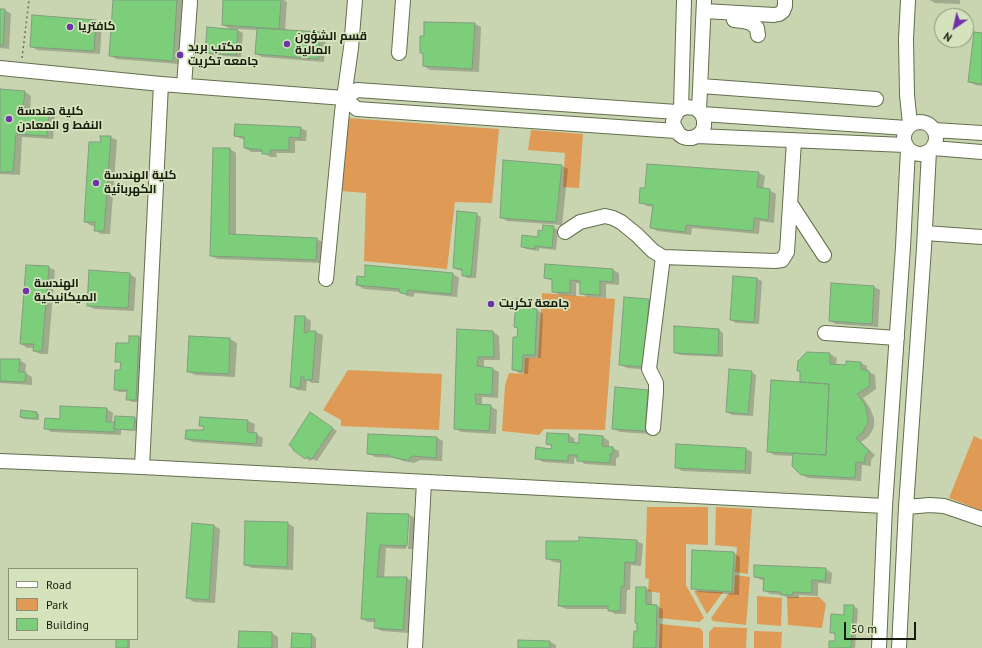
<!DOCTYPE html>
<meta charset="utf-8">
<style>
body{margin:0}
#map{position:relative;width:982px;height:648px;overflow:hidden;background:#c8d5b0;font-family:"PT Sans",sans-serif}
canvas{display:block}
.legend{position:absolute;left:8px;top:568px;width:130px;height:72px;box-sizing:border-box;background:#d5e3bd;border:1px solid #899377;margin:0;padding:5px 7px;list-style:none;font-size:12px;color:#171c0e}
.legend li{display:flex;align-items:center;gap:8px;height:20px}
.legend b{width:20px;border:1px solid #899377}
.north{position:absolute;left:934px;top:8px;width:40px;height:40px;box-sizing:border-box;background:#d5e3bd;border:1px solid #899377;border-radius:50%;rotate:214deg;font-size:11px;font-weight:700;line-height:16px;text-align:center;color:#171c0e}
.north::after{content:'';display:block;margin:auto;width:14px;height:18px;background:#6f32a8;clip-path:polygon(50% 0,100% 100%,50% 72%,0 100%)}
.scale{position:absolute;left:844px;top:622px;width:72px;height:18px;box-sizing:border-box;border:2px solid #171c0e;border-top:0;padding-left:5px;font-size:12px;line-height:14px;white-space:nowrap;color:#171c0e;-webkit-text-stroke:3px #d5e3bd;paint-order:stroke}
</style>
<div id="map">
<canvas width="982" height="648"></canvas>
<ul class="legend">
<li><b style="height:5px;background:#fff"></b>Road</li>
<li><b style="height:11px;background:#df9a56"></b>Park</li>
<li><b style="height:11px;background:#7dce7b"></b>Building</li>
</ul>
<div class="north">N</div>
<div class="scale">50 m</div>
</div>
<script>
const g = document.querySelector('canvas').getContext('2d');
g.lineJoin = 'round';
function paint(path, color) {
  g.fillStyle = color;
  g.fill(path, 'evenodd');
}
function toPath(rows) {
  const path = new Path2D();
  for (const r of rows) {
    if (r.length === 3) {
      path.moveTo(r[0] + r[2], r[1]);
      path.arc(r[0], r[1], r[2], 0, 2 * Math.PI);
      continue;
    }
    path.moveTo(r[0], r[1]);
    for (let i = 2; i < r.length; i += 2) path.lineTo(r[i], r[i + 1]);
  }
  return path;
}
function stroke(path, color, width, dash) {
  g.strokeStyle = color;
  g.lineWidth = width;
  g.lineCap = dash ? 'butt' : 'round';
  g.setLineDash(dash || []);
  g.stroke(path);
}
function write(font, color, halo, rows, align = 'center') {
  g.font = font + ' "PT Sans",Cairo,sans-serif';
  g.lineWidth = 3.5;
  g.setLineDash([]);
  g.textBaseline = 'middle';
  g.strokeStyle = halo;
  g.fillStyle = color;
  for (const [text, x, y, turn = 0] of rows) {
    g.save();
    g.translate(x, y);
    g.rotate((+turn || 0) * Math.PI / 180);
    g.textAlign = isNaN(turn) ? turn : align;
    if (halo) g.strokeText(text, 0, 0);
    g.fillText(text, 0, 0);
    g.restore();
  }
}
paint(toPath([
 [347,118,499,129,492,203,455,202,447,269,364,261,366,193,341,191],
 [531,130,583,134,579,188,563,187,565,153,528,150],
 [542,293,615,299,605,430,544,429,539,435,502,431,505,386,509,373,524,374,525,358,538,358],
 [348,370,442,374,439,430,341,426,341,420,323,410],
 [974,436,982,440,982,511,949,498],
 [647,507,708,507,708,545,686,544,686,585,704,618,699,622,659,618,660,593,648,591,649,579,645,578],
 [716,507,752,509,748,574,735,572,737,547,715,545],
 [735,575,750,577,746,625,713,621,711,618,729,593,734,593],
 [694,591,723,592,707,614],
 [757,596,782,598,781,626,757,624],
 [787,597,819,597,826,604,822,628,788,625],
 [660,624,700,628,703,632,703,648,659,648],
 [714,627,747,628,746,648,709,648,709,632],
 [754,631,782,632,781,648,754,648]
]), '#df9a56');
paint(toPath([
 [114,0,183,0,179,64,116,59,110,55],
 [224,0,284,0,287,2,285,31,320,33,326,37,324,62,262,57,256,54,258,30,235,29,243,33,241,57,211,55,206,53,232,30,223,25],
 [930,0,960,0,960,4,935,3],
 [0,10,5,10,11,14,9,49,0,48],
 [96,21,102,24,100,54,37,50,31,46],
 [475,24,481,27,479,72,430,70,424,66,424,54,421,53,425,37],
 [982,34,982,86,976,85,969,82],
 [0,90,25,92,31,96,30,109,49,110,55,114,53,139,22,137,20,175,0,174],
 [300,128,307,131,306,141,295,141,295,153,276,153,277,157,270,157,263,152,251,152,245,148,245,139,242,139,235,136],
 [110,137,117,140,110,234,101,234,95,230,95,225,92,226,85,222,102,143],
 [230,149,236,153,236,235,316,239,323,242,323,263,218,259,211,256],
 [562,166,568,169,562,225,507,221,501,217],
 [758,173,765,176,763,189,769,190,776,194,774,223,760,221,759,234,692,228,691,235,657,231,651,227,653,207,647,206,640,202],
 [476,214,481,217,476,278,467,278,463,275,463,271,458,270,454,268],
 [553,227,558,230,556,250,539,248,539,251,526,249,522,246,538,238,543,232],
 [546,266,613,270,619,273,619,285,606,284,606,298,587,297,581,293,581,284,576,283,576,296,560,295,553,292,553,281,545,278],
 [48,267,55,270,48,354,40,354,34,351,34,348,27,348,21,344],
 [130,274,136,278,134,311,94,309,88,305],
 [453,274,459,278,457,297,415,293,413,297,407,296,401,292,364,289,357,285,366,278],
 [757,279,762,281,759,324,736,323,731,320],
 [874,287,880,290,878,327,836,324,830,321],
 [648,300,655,303,650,370,627,368,621,365],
 [525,302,532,305,532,310,537,310,543,314,541,358,529,358,528,374,519,373,513,369,518,338],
 [305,317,311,321,310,332,316,332,323,335,319,383,312,383,307,380,306,391,297,390,291,386],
 [458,330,493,332,499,336,500,360,484,360,484,368,493,369,499,372,498,398,482,397,482,406,490,406,497,410,496,434,461,432,455,428],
 [719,330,723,333,723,357,680,355,675,352],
 [139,337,143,339,140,402,132,402,127,399,127,392,119,392,115,389,121,371,122,364,116,361,130,344],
 [190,337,230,339,237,343,235,377,195,375,188,371],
 [807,353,830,354,837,358,836,365,847,366,861,363,867,366,867,371,875,375,876,389,863,398,870,408,874,418,874,426,872,431,868,437,861,442,875,455,871,460,871,466,862,465,861,481,808,478,801,474,794,456,774,455,768,451,801,383,801,372,798,371],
 [0,360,19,360,26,364,25,373,32,377,32,385,0,383],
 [751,372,756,375,753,416,732,415,727,412],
 [616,388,648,391,654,395,651,434,620,432,614,429],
 [107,409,113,413,112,423,134,418,137,420,137,431,121,430,121,435,51,432,45,428,61,420],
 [36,413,39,414,39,420,24,419,21,417],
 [315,416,337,431,317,461,312,459,310,461,306,458],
 [201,418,248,421,255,424,254,434,256,434,263,438,262,447,193,442,186,439,205,432,204,428,200,425],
 [569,435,575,439,574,444,580,444,580,435,603,437,609,441,609,447,613,448,619,451,619,457,616,458,616,466,585,464,578,460,578,458,574,458,574,464,543,462,536,458,552,450,553,447,547,444],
 [437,438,443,441,442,461,420,460,414,463,403,461,396,458,375,457,368,453],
 [746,449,752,452,751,474,682,471,676,467],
 [368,514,409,515,415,518,413,549,408,549,410,517,408,517,406,549,386,548,384,578,407,578,413,582,409,633,382,631,375,628,376,622,368,622,362,619],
 [287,523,294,527,293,570,252,568,245,565],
 [214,526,220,529,215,603,194,602,187,598],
 [580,538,637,541,643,544,641,566,631,565,630,590,627,590,626,614,615,614,609,610,609,609,566,609,559,606,561,563,553,562,547,558,580,542],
 [734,553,740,557,739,595,698,592,692,588],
 [825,569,832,573,831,584,818,583,818,596,799,595,799,598,788,598,783,595,770,594,764,590,765,581,762,580,755,577],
 [645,588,652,591,652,606,657,606,663,609,662,648,634,648,638,632,638,624,636,623],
 [853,606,858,609,855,648,830,648,836,641,836,635,831,632],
 [272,633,278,637,278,648,285,648,239,648],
 [312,635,316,638,316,648,292,648],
 [117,639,130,639,130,648,117,648],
 [550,642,556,645,556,648,519,648]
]), '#0003');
const building = toPath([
 [113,0,177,0,173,61,109,56,113,0],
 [223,0,281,0,279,29,222,25,223,0],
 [0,9,5,9,3,46,0,45,0,9],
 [32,15,96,20,94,51,30,47,32,15],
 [424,22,475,23,472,69,423,66,423,53,420,53,420,36,424,36,424,22],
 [207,27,238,30,236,55,205,53,207,27],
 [257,28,320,32,318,59,255,54,257,28],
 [974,32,982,33,982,84,968,82,974,32],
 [0,89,25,91,23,108,49,109,47,136,16,134,13,172,0,172,0,89],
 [235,124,301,127,300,138,289,137,289,150,270,150,271,154,262,154,262,150,244,148,244,137,234,136,235,124],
 [100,136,111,136,104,231,94,231,95,222,84,222,89,142,101,142,100,136],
 [213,148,230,148,229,234,317,238,316,260,210,256,213,148],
 [503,160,562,165,556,222,500,218,503,160],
 [647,164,759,172,757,187,770,189,768,220,754,218,753,231,686,225,685,232,650,228,653,205,639,203,640,188,645,188,647,164],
 [457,211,477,213,471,276,462,276,462,269,453,268,457,211],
 [543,225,554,226,552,248,535,246,535,249,521,247,522,235,538,237,538,230,542,231,543,225],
 [545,264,613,269,613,282,600,281,600,295,580,294,580,281,570,280,570,293,552,292,552,279,544,278,545,264],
 [26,265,49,266,42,351,33,351,34,344,20,344,26,265],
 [365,265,453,273,451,294,408,290,407,294,400,293,399,289,356,285,357,276,365,277,365,265],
 [89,270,130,273,128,308,87,306,89,270],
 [733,276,757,278,754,322,730,320,733,276],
 [831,283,874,286,872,324,829,321,831,283],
 [624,297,649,299,644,367,619,365,624,297],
 [516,299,526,301,526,308,537,309,535,355,523,355,522,371,512,370,513,337,517,337,518,328,514,327,516,299],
 [295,316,305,316,304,332,307,333,308,331,316,331,312,380,304,380,304,377,301,377,300,388,290,387,295,316],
 [674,326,719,329,718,355,674,353,674,326],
 [457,329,493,331,494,357,478,357,477,366,493,368,492,395,475,394,476,404,491,405,489,431,454,429,457,329],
 [129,336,139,336,136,400,126,400,127,390,114,390,115,370,120,370,121,362,115,362,116,343,129,343,129,336],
 [189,336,230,338,229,374,187,372,189,336],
 [807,352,830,353,830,364,846,365,846,361,861,362,861,369,869,371,870,386,857,394,864,403,866,408,867,414,868,422,865,428,862,433,856,438,869,451,865,456,865,463,856,462,855,478,801,475,792,466,793,453,826,455,829,384,800,382,800,371,797,371,798,361,807,352],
 [0,359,20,359,19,372,26,372,25,382,0,381,0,359],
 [729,369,752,371,748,414,726,412,729,369],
 [771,380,829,384,826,455,767,452,771,380],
 [615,387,648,390,645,431,612,429,615,387],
 [60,406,107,408,106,422,115,422,114,432,44,429,45,418,60,419,60,406],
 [21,410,37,412,36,419,20,417,21,410],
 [310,412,333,428,312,459,307,457,305,459,293,450,293,448,289,445,310,412],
 [115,416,135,417,134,430,114,429,115,416],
 [200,417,248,420,247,432,257,433,256,444,185,439,186,430,204,430,203,426,199,426,200,417],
 [547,433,569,434,568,442,579,443,579,434,603,436,602,446,613,447,613,454,610,454,610,463,577,461,577,455,568,455,568,461,535,459,536,447,551,449,552,445,546,444,547,433],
 [368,434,437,437,436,458,413,456,407,460,395,458,388,455,367,454,368,434],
 [676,444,746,448,745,471,675,468,676,444],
 [367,513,409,514,407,546,380,545,377,577,407,577,403,630,374,628,375,619,361,619,367,513],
 [245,521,288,522,287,567,244,565,245,521],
 [192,523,214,525,209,600,186,598,192,523],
 [579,537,637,540,635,563,625,562,624,587,621,587,620,611,608,611,608,606,558,606,561,560,546,559,546,541,579,541,579,537],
 [692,550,734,552,732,592,691,589,692,550],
 [754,565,826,568,825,581,812,580,812,593,793,592,792,595,781,595,781,592,763,591,764,578,754,577,754,565],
 [636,587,646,587,646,604,657,605,656,648,633,648,634,631,637,631,637,623,635,623,636,587],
 [844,605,854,605,851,648,829,648,829,641,835,641,835,633,830,633,831,614,844,615,844,605],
 [239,631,272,632,272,648,238,648,239,631],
 [292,633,312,634,311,648,291,648,292,633],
 [116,639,128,639,128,648,116,648,116,639],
 [518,640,550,641,550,648,518,648,518,640]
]);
paint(building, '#7dce7b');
stroke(building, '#819d80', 1);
const minor = toPath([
 [908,0,906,39,907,95,910,124],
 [704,11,774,15,779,14,783,11,785,6,785,0],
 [734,20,743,21,751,23,757,28,758,35],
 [399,53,403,0],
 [0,68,161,84],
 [184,86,190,2],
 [701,86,876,99],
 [681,109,684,0],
 [699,111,695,108,686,107,681,109,677,112,675,116,673,121,674,126,679,134,683,137,687,138,692,138,697,136,702,132,704,126,704,120,702,114,699,111,704,0],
 [702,114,907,128],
 [920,138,16],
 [934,130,982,133],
 [676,131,357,109,344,98,357,90,677,112],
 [697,136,905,145],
 [933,148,982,152],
 [790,203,824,255],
 [565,232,580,222,605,216,613,218,621,222,637,235,653,251,663,257,775,261,782,260,787,252,794,141],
 [925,233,982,237],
 [326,279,342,112,351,48,355,0],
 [825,333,897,338],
 [653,428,656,392,656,383,649,369,663,257],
 [0,461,142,467,885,506],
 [142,467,161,84,344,98],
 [906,507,930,505,944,506,982,519],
 [415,648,424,482],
 [879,648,885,506,903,247,908,149],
 [899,648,906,507,924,248,929,151]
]);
stroke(minor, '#636f4d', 16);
stroke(toPath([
 [22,58,29,0]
]), '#6b745b', 1.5, [2, 3]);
stroke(minor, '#fff', 14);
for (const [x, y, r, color] of [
 [70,27,4,"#6f32a8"],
 [287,44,4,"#6f32a8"],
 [180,55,4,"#6f32a8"],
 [9,119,4,"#6f32a8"],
 [96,183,4,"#6f32a8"],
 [26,291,4,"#6f32a8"],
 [491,304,4,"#6f32a8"]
]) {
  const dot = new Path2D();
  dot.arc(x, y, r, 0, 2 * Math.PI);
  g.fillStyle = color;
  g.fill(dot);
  stroke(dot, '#d5e3bd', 1.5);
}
write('bold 12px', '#171c0e', '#d5e3bd', [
 ["كافتريا",78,27],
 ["قسم الشؤون",295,37],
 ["المالية",295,51],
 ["مكتب بريد",188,48],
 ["جامعه تكريت",188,62],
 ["كلية هندسة",17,112],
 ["النفط و المعادن",17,126],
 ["كلية الهندسة",104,176],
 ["الكهربائية",104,190],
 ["الهندسة",34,284],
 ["الميكانيكية",34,298],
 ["جامعة تكريت",499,304]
], 'left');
</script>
